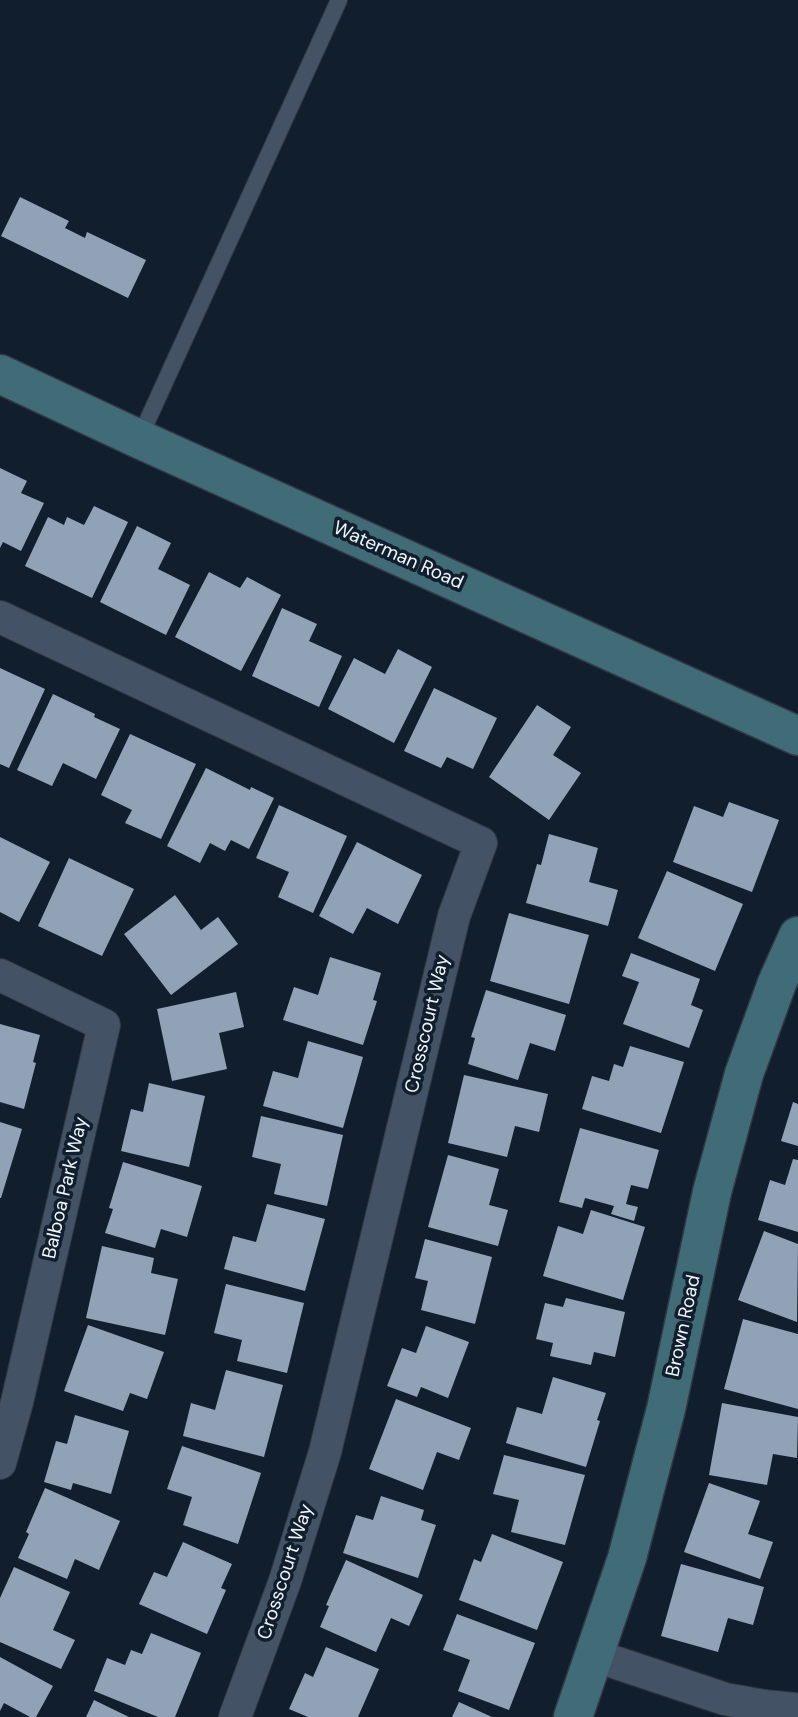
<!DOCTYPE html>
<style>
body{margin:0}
canvas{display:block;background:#111e2d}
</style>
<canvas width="798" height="1717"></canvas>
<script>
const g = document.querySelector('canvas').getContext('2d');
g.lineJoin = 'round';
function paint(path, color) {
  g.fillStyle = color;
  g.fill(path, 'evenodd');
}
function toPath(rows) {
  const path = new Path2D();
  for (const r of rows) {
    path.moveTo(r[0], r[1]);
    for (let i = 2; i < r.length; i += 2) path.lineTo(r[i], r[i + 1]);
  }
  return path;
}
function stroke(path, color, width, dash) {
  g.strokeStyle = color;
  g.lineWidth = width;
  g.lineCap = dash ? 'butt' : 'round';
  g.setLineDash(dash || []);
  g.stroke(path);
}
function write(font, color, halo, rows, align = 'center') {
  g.font = font + ' "DM Sans",sans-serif';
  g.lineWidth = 7;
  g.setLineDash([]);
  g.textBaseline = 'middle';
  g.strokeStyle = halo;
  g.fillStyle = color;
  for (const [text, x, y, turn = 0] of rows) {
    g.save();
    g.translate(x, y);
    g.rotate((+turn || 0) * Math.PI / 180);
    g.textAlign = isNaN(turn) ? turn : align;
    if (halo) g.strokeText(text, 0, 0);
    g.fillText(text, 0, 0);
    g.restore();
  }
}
paint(toPath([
 [20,197,69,221,65,228,85,238,87,232,146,260,128,298,1,236],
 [0,468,27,481,21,493,44,503,21,551,3,542,0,548],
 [94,506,128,522,92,598,25,566,48,517,64,525,67,517,84,525],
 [137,526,171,543,158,569,190,585,166,635,100,602],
 [209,572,240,588,247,577,281,595,241,671,175,637],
 [282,608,317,624,309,641,342,656,319,707,252,676],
 [398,649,432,667,394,743,328,709,354,658,385,674],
 [0,668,45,689,9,768,0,764],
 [434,688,497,718,473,769,447,757,441,768,404,751],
 [53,694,95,714,94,717,120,729,96,779,63,763,52,786,17,770],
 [537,705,571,727,553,755,581,773,549,820,489,777],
 [130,734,196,764,161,839,125,823,132,810,101,795],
 [206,768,250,790,251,787,274,798,249,849,231,840,225,851,210,843,200,863,167,846],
 [729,802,779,820,752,892,673,862,694,806,723,817],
 [279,805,347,836,313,913,278,897,289,872,256,858],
 [549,834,598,848,589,882,618,890,608,926,526,903,537,864,541,865],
 [0,837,50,862,19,922,0,912],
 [357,842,422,875,398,924,367,908,353,934,319,916],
 [69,858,134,889,102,956,38,926],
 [667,871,743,904,715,971,638,938],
 [175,895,201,930,218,917,238,944,171,995,124,934],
 [509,913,589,935,569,1004,490,981],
 [631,953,700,979,691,1005,703,1010,689,1048,623,1024,639,982,622,976],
 [330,957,381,973,373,1000,377,1001,363,1045,283,1020,294,987,318,995],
 [486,990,566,1015,555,1051,530,1043,518,1080,468,1064,475,1038,471,1037],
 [236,992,244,1027,219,1033,227,1069,172,1081,157,1009],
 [0,1024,40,1035,33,1062,36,1063,24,1109,0,1102],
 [308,1041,363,1057,343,1128,263,1106,273,1071,298,1078],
 [630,1046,684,1062,661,1133,582,1109,592,1076,609,1081,614,1064,623,1067],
 [464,1075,548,1094,539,1132,515,1126,507,1157,448,1143],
 [149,1083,205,1096,189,1167,121,1151,131,1109,143,1112],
 [793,1102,798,1104,798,1146,781,1141],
 [261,1116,343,1135,327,1206,274,1194,281,1164,252,1157],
 [0,1122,22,1129,1,1198,0,1198],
 [580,1128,659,1150,648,1189,631,1185,626,1204,638,1207,634,1221,611,1214,614,1206,585,1198,582,1208,559,1202],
 [448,1155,499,1169,489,1205,508,1210,498,1246,428,1227],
 [793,1159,798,1160,798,1232,758,1220,770,1180,785,1185],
 [123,1162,202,1186,187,1237,161,1229,155,1248,105,1233,113,1209,109,1208],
 [267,1204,325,1219,305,1291,224,1269,233,1236,256,1242],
 [591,1210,645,1227,623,1300,543,1276,558,1226,583,1234],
 [764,1231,798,1244,797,1322,738,1300],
 [425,1239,492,1257,475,1324,421,1310,428,1281,415,1278],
 [102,1246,154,1258,151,1273,178,1279,165,1335,86,1318],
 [226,1284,304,1303,287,1373,237,1361,242,1340,214,1333],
 [566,1298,625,1312,615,1357,594,1352,591,1365,550,1356,553,1343,536,1339,545,1303,563,1307],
 [743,1319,798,1334,798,1409,724,1389],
 [88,1325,164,1352,147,1399,130,1393,123,1411,64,1391],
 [426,1326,469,1342,448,1398,421,1387,417,1397,387,1386,402,1348,416,1353],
 [226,1370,283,1385,264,1457,183,1436,191,1403,215,1410],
 [553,1377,606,1393,597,1420,600,1421,586,1467,506,1443,517,1407,542,1414],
 [396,1399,471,1428,459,1460,437,1452,423,1490,369,1469],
 [722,1403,798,1417,797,1458,773,1454,767,1485,709,1475],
 [75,1415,129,1431,111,1494,73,1483,71,1490,44,1482,56,1441,67,1444],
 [182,1446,261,1473,238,1544,183,1525,192,1497,167,1489],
 [504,1455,585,1475,565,1545,511,1532,519,1500,493,1494],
 [709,1483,760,1501,748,1534,773,1542,760,1579,684,1552],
 [45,1488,120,1521,99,1570,75,1559,67,1579,18,1558,29,1534,26,1532],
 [381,1496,424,1510,421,1520,436,1525,418,1578,343,1553,356,1515,373,1520],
 [492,1534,563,1562,537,1630,459,1600,474,1559,481,1562],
 [183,1542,232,1564,221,1588,226,1590,207,1634,139,1604,154,1572,167,1577],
 [346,1560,423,1595,409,1626,391,1618,376,1652,320,1627,329,1606,326,1605],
 [681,1564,764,1587,753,1625,728,1618,718,1652,661,1636],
 [14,1567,70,1592,53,1630,75,1640,61,1669,0,1642,0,1598],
 [457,1614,535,1643,509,1710,458,1691,470,1660,443,1650],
 [151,1633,201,1653,175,1717,158,1717,94,1691,107,1658,125,1665,131,1650,142,1654],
 [326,1647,379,1669,358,1717,308,1717,289,1709,305,1673,313,1677],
 [0,1657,53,1686,36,1717,30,1717,4,1703,0,1711],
 [94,1700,129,1717,86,1717],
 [459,1702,492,1717,452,1717]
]), '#91a2b6');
const lane = toPath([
 [139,439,339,0]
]);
const street = toPath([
 [0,617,481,843,454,916,325,1452,285,1581,235,1717],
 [0,975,104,1025,17,1402,0,1463],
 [596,1656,725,1699,764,1706,794,1709]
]);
const secondary = toPath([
 [0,374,139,439,798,736],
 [573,1717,627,1558,666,1409,712,1192,744,1074,777,983,798,936]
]);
stroke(lane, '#313844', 18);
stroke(street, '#313844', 34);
stroke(secondary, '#313844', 41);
stroke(lane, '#435264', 16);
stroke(street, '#435264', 32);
stroke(secondary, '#406c78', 38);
write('19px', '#eff6fe', '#111e2d', [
 ["Waterman Road",398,556,24],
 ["Crosscourt Way",428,1024,-77],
 ["Balboa Park Way",66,1188,-77],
 ["Brown Road",684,1326,-78],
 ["Crosscourt Way",286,1572,-72]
]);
</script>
